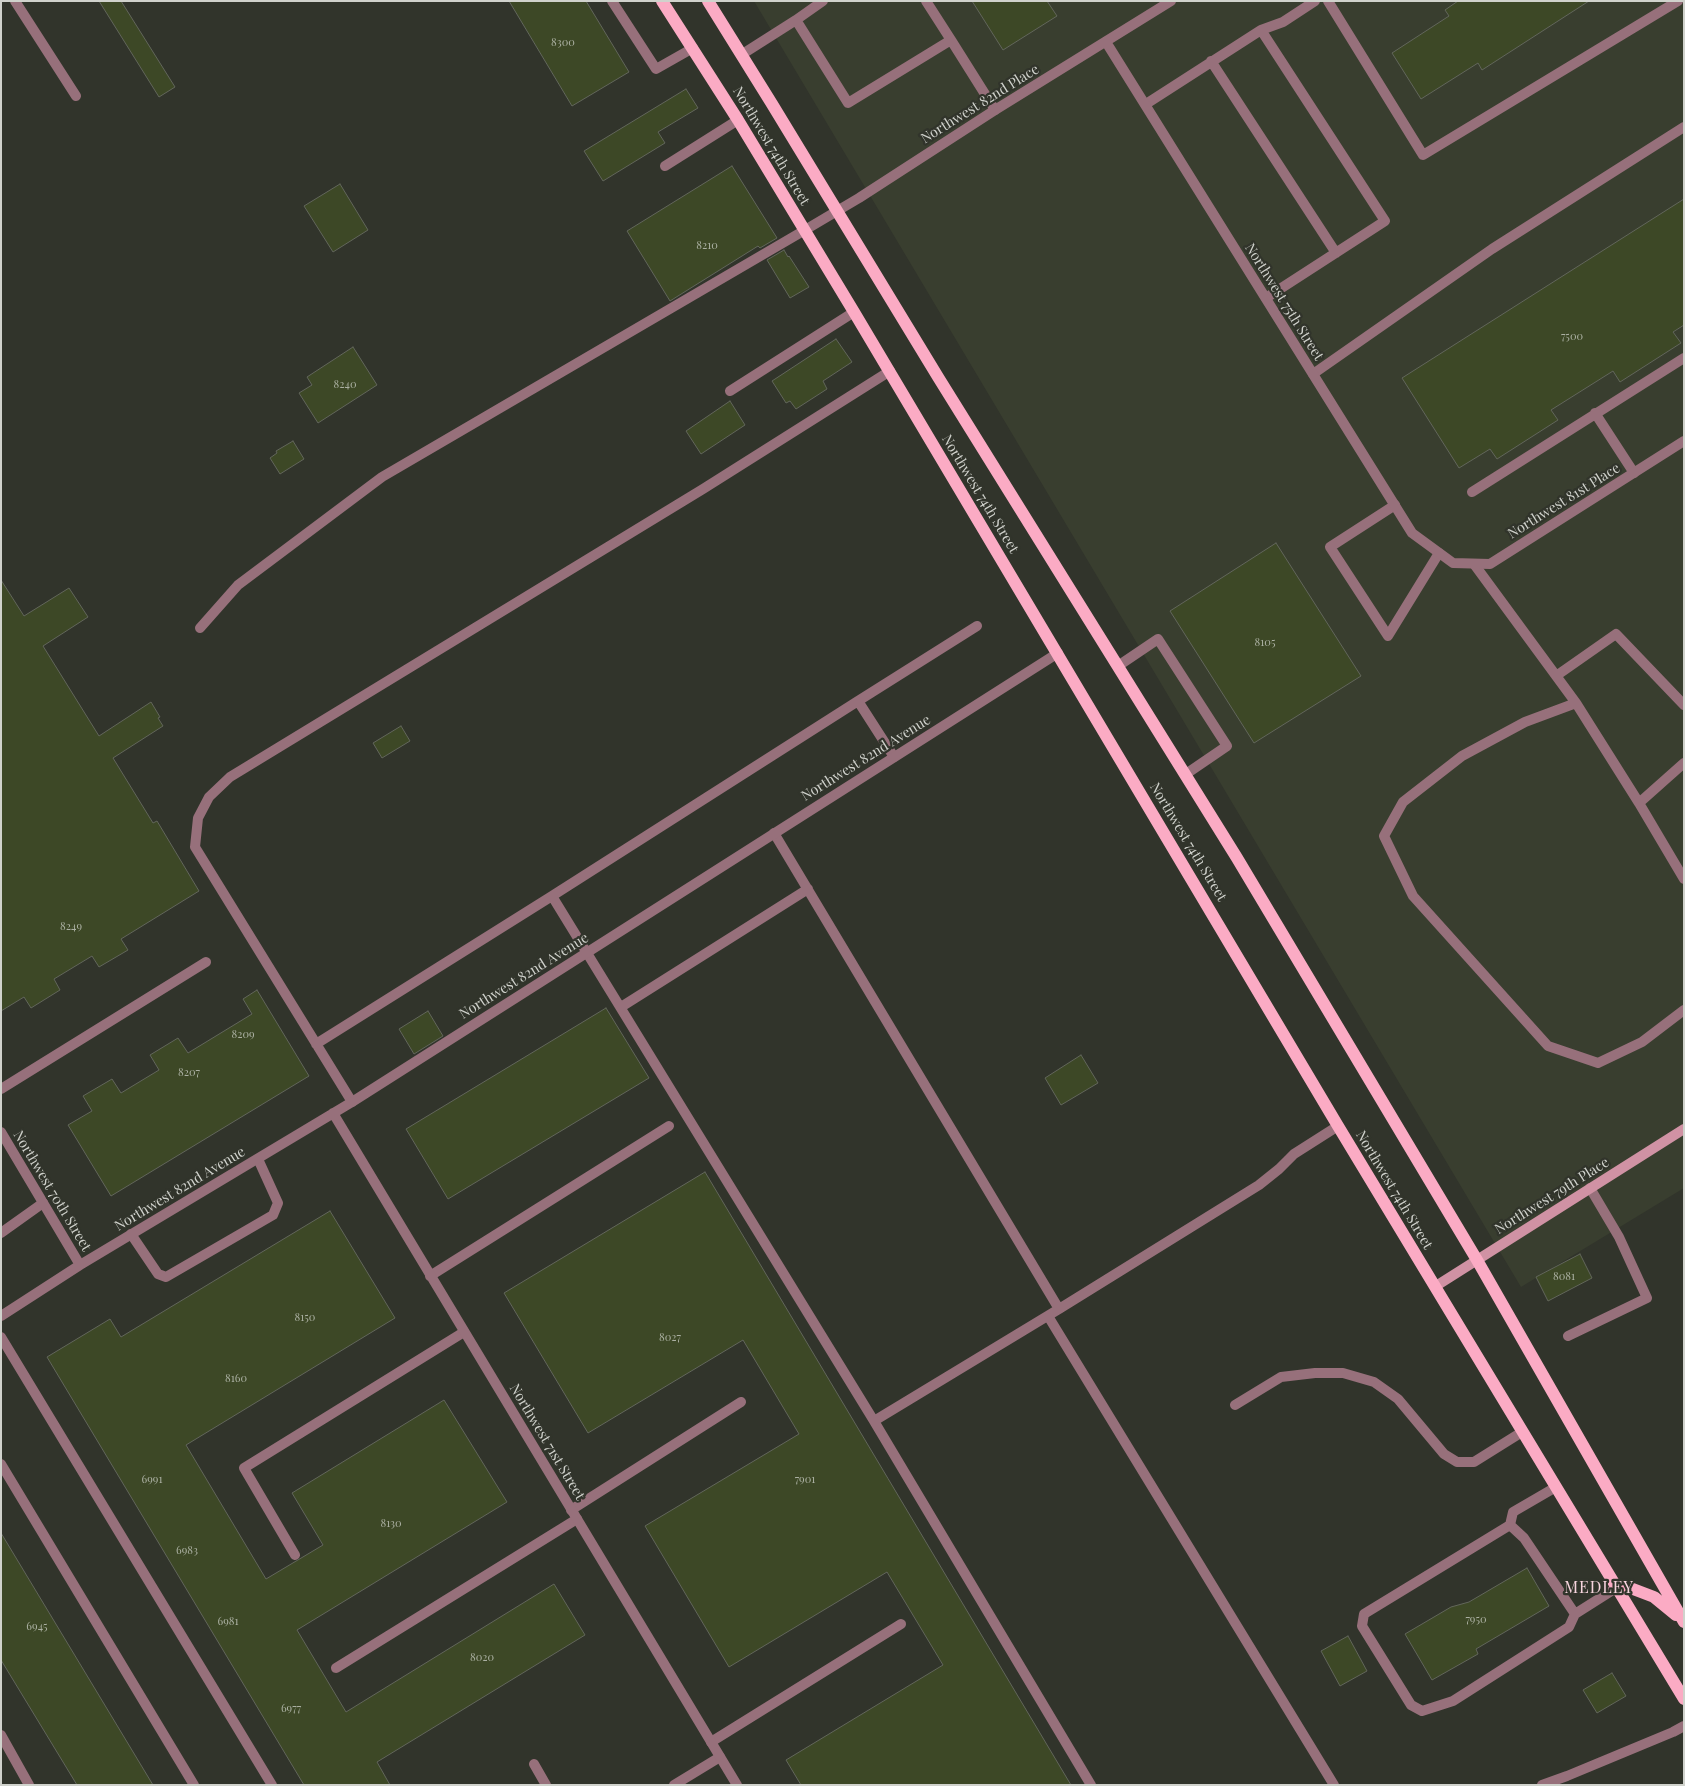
<!DOCTYPE html>
<style>
body{margin:0}
#map{position:relative;width:1685px;height:1786px;overflow:hidden;background:#31342b;font-family:"Playfair Display",serif}
canvas{display:block}
.frame{position:absolute;inset:0;border:2px solid #d0d2cc;pointer-events:none}
</style>
<div id="map">
<canvas width="1685" height="1786"></canvas>
<div class="frame"></div>
</div>
<script>
const g = document.querySelector('canvas').getContext('2d');
g.lineJoin = 'round';
function paint(path, color) {
  g.fillStyle = color;
  g.fill(path, 'evenodd');
}
function toPath(rows) {
  const path = new Path2D();
  for (const r of rows) {
    path.moveTo(r[0], r[1]);
    for (let i = 2; i < r.length; i += 2) path.lineTo(r[i], r[i + 1]);
  }
  return path;
}
function stroke(path, color, width, dash) {
  g.strokeStyle = color;
  g.lineWidth = width;
  g.lineCap = dash ? 'butt' : 'round';
  g.setLineDash(dash || []);
  g.stroke(path);
}
function write(font, color, halo, rows, align = 'center') {
  g.font = font + ' "Playfair Display",serif';
  g.lineWidth = 4.5;
  g.setLineDash([]);
  g.textBaseline = 'middle';
  g.strokeStyle = halo;
  g.fillStyle = color;
  for (const [text, x, y, turn = 0] of rows) {
    g.save();
    g.translate(x, y);
    g.rotate((+turn || 0) * Math.PI / 180);
    g.textAlign = isNaN(turn) ? turn : align;
    if (halo) g.strokeText(text, 0, 0);
    g.fillText(text, 0, 0);
    g.restore();
  }
}
paint(toPath([
 [754,1,1684,1,1684,1188,1521,1287]
]), '#393e2f');
const building = toPath([
 [99,1,121,1,175,87,159,97,99,1],
 [509,1,586,1,629,72,572,106,509,1],
 [972,1,1047,1,1057,16,1003,50,972,1],
 [1458,1,1589,1,1482,70,1478,63,1421,99,1392,53,1449,16,1445,10,1458,1],
 [686,89,698,108,658,132,665,143,603,181,584,151,686,89],
 [732,166,777,238,760,248,758,246,670,301,627,231,732,166],
 [340,184,368,230,333,252,304,206,340,184],
 [1684,199,1684,325,1673,332,1681,343,1620,382,1613,371,1551,410,1558,420,1497,459,1490,449,1459,468,1402,378,1684,199],
 [784,250,788,257,789,256,809,287,790,298,767,260,784,250],
 [836,339,852,362,823,381,827,389,796,409,790,401,786,403,772,381,836,339],
 [353,347,377,385,318,423,299,393,312,385,307,377,353,347],
 [730,401,745,425,701,454,686,431,730,401],
 [293,441,304,459,280,474,270,458,277,453,276,451,293,441],
 [1276,543,1361,676,1254,743,1170,611,1276,543],
 [1,580,24,616,69,588,88,617,43,646,99,736,151,702,160,717,158,718,163,726,113,758,153,823,157,821,199,891,121,939,128,950,99,967,92,956,54,979,60,990,31,1008,24,997,1,1011,1,580],
 [401,726,410,741,382,758,373,743,401,726],
 [257,990,309,1076,111,1196,68,1125,92,1111,83,1096,112,1079,121,1093,159,1070,150,1055,178,1038,188,1053,252,1014,243,999,257,990],
 [606,1008,649,1078,448,1199,406,1129,606,1008],
 [428,1011,443,1036,414,1054,399,1029,428,1011],
 [1081,1055,1098,1083,1061,1105,1045,1078,1081,1055],
 [705,1172,1071,1785,801,1785,786,1760,943,1665,887,1572,729,1667,645,1526,799,1434,743,1340,588,1433,504,1293,705,1172],
 [330,1211,395,1318,186,1445,266,1579,323,1545,292,1493,444,1400,507,1502,297,1630,346,1712,554,1584,585,1635,377,1762,390,1785,304,1785,47,1357,110,1319,121,1337,330,1211],
 [1580,1254,1592,1278,1548,1301,1536,1277,1580,1254],
 [1,1533,153,1785,77,1785,1,1660,1,1533],
 [1527,1568,1549,1606,1476,1649,1478,1654,1432,1680,1405,1634,1451,1607,1469,1602,1527,1568],
 [1348,1636,1367,1671,1340,1686,1321,1651,1348,1636],
 [1612,1673,1626,1696,1597,1713,1583,1690,1612,1673]
]);
paint(building, '#3d4826');
stroke(building, '#62665b', 1);
stroke(toPath([
 [15,1,76,96],
 [612,1,656,69,693,48],
 [926,1,951,40],
 [1328,1,1423,155,1678,1],
 [796,20,823,1],
 [1261,30,1283,22,1315,1],
 [741,55,796,20,848,103,951,40,995,110],
 [1211,61,1336,253],
 [1146,104,1261,30,1385,221,1266,298],
 [665,166,738,120],
 [1313,374,1492,249,1684,127],
 [730,391,854,312],
 [1595,413,1634,473],
 [1472,492,1684,358],
 [1395,505,1330,547,1388,636,1439,553],
 [1474,564,1576,703,1639,803,1684,763],
 [200,628,238,585,382,477,805,230],
 [1118,666,1158,639,1227,746,1186,774],
 [1556,676,1616,634,1684,705],
 [858,701,977,626],
 [1576,703,1525,722,1462,756,1403,802,1384,836,1413,896,1548,1046,1598,1063,1642,1042,1684,1010],
 [1639,803,1684,879],
 [774,833,1059,1309,1259,1185,1279,1169,1294,1154,1338,1126],
 [552,896,858,701,894,757],
 [621,1007,808,889],
 [316,1044,552,896,874,1421,1059,1309],
 [1,1089,206,962],
 [352,1102,195,847,198,818,209,797,230,777,703,489,890,371],
 [1,1233,43,1203],
 [131,1234,158,1274,166,1277,273,1215,278,1203,258,1159],
 [430,1276,669,1126],
 [1048,1316,1334,1785],
 [1568,1336,1647,1298,1619,1237,1590,1188],
 [1,1337,272,1785],
 [1235,1405,1281,1377,1315,1373,1343,1373,1374,1382,1398,1399,1444,1454,1457,1462,1474,1462,1522,1432],
 [874,1421,1091,1785],
 [1,1464,194,1785],
 [1556,1487,1513,1512,1510,1525,1524,1538,1575,1614,1616,1588],
 [571,1510,741,1402],
 [1510,1525,1364,1614,1362,1626,1411,1705,1422,1711,1453,1701,1569,1627,1575,1614],
 [295,1555,244,1468,464,1332],
 [336,1668,577,1519],
 [1,1735,29,1785],
 [711,1742,901,1624],
 [534,1764,546,1785],
 [674,1785,720,1757],
 [1542,1785,1567,1776,1673,1732,1684,1726]
]), '#97707b', 10);
stroke(toPath([
 [1106,42,1412,533,1453,563,1490,564,1684,441],
 [805,230,859,198,995,110,1171,1],
 [333,1113,737,1785],
 [1,1132,80,1265],
 [1,1316,80,1265,352,1102,1058,653]
]), '#97707b', 10);
stroke(toPath([
 [1436,1286,1684,1129]
]), '#d092a4', 10);
stroke(toPath([
 [662,1,738,120,854,312,1338,1126,1684,1699],
 [708,1,772,104,938,377,1237,858,1477,1260,1684,1622],
 [1616,1588,1633,1589,1654,1597,1676,1615]
]), '#fbabc4', 12);
write('11px', '#abb0a2', null, [
 ["8300",563,43],
 ["8210",707,246],
 ["7500",1572,337],
 ["8240",345,385],
 ["8105",1265,643],
 ["8249",71,927],
 ["8209",243,1035],
 ["8207",189,1073],
 ["8081",1564,1277],
 ["8150",305,1318],
 ["8027",670,1338],
 ["8160",236,1379],
 ["6991",152,1480],
 ["7901",805,1480],
 ["8130",391,1524],
 ["6983",187,1551],
 ["7950",1476,1620],
 ["6981",228,1622],
 ["6945",37,1627],
 ["8020",482,1658],
 ["6977",291,1709]
]);
write('14px', '#d0d2cc', '#31342b', [
 ["Northwest 82nd Place",980,104,-32],
 ["Northwest 74th Street",771,146,59],
 ["Northwest 75th Street",1284,302,58],
 ["Northwest 74th Street",980,494,59],
 ["Northwest 81st Place",1564,501,-32],
 ["Northwest 82nd Avenue",866,758,-32],
 ["Northwest 74th Street",1188,842,59],
 ["Northwest 82nd Avenue",524,976,-32],
 ["Northwest 82nd Avenue",180,1189,-31],
 ["Northwest 74th Street",1394,1190,59],
 ["Northwest 70th Street",52,1191,59],
 ["Northwest 79th Place",1552,1196,-32],
 ["Northwest 71st Street",547,1442,59]
]);
g.letterSpacing = '1px';
write('16px', '#f7d5de', '#31342b', [
 ["MEDLEY",1599,1588]
]);
g.letterSpacing = '0px';
</script>
